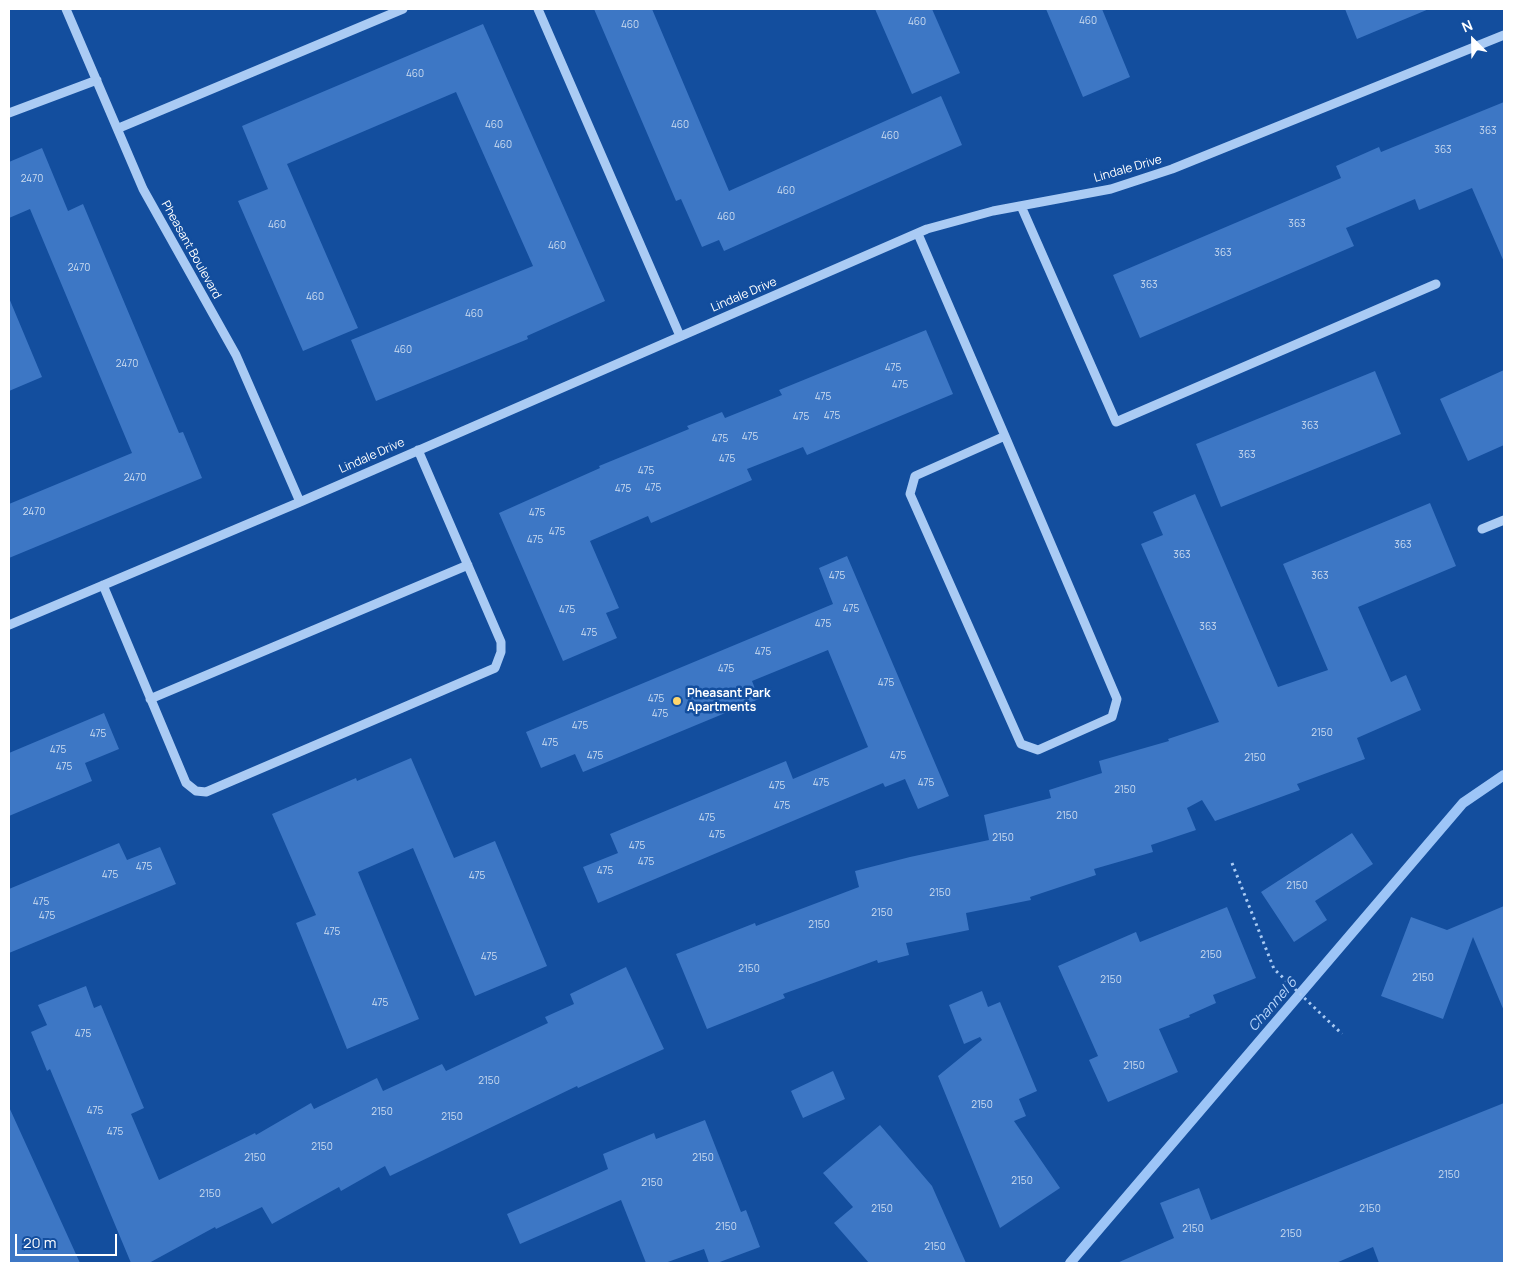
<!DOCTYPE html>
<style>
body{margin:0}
#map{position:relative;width:1513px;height:1272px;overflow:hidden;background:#134e9e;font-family:Manrope,sans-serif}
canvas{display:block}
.frame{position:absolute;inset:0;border:10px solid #fff;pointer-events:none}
.north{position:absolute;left:1448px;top:15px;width:50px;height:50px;-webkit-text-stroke:4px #134e9e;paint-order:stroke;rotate:337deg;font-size:14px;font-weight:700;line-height:20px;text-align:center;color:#fff}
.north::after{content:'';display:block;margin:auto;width:18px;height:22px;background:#fff;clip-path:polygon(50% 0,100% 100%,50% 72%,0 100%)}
.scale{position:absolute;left:15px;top:1234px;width:102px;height:22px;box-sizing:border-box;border:2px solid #fff;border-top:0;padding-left:6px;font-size:15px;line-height:18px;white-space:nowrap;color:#fff;-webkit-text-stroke:4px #134e9e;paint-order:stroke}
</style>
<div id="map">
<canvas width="1513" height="1272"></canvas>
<div class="frame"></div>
<div class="north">N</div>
<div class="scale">20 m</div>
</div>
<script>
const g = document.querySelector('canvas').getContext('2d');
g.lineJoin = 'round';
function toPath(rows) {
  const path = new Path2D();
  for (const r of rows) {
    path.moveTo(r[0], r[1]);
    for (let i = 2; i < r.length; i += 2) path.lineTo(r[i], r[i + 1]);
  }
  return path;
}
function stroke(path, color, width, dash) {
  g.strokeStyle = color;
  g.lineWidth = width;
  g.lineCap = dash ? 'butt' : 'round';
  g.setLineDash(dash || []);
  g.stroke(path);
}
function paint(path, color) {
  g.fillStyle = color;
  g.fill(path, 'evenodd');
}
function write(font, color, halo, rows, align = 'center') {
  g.font = font + ' Manrope,sans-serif';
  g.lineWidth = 5;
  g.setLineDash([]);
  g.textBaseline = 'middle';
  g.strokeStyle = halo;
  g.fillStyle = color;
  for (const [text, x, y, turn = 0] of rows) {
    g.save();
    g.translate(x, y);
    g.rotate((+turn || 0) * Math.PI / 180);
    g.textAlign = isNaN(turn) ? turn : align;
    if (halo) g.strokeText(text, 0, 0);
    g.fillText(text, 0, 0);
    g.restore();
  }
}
stroke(toPath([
 [1070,1263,1463,803,1504,775]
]), '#9dc5f7', 10);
paint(toPath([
 [594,9,652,9,729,191,941,96,962,145,724,251,719,240,702,247,681,199,676,201],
 [875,9,932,9,960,73,912,94],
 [1046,9,1102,9,1130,77,1083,97],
 [1345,9,1429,9,1357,39],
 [483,24,605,301,527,336,528,339,376,401,351,340,533,266,456,92,287,164,358,328,303,351,238,201,268,189,242,126],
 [1504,102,1504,262,1472,188,1419,210,1415,199,1346,228,1354,246,1140,338,1113,275,1341,178,1336,166,1379,147,1381,152],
 [42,148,68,211,83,204,179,433,183,432,202,478,9,558,9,504,132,453,30,209,9,218,9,162],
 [9,298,42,377,9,391],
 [926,330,953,394,807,455,803,447,747,469,752,480,651,523,648,516,590,541,619,608,606,613,617,638,563,661,499,513,600,468,599,466,689,429,687,426,722,412,725,418,782,395,779,390],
 [1504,370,1504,445,1468,461,1440,399],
 [1375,371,1401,434,1221,507,1196,444],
 [1195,494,1278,687,1328,670,1283,564,1430,503,1456,566,1358,607,1391,682,1406,675,1421,710,1357,738,1365,759,1297,784,1300,790,1215,821,1202,800,1187,808,1196,830,1151,845,1153,852,1094,869,1096,875,1030,897,1031,900,966,913,969,930,906,943,909,955,878,963,877,960,783,994,785,998,707,1029,676,954,755,923,756,926,859,887,855,871,910,857,989,840,984,815,1051,798,1049,790,1102,773,1099,761,1169,741,1168,739,1219,722,1141,544,1163,535,1153,512],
 [847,556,949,796,918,809,905,779,885,787,883,783,598,903,583,867,618,853,610,834,786,761,793,779,868,747,828,650,752,681,759,699,583,772,575,754,541,768,526,732,833,604,819,568],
 [104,713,119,749,85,763,92,781,9,816,9,753],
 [411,758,454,858,495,841,547,966,475,996,413,848,358,872,419,1019,347,1049,296,923,316,915,272,814,356,778,357,781],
 [1352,833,1373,864,1315,901,1327,920,1294,942,1261,892],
 [119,843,127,860,160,847,176,884,9,953,9,889],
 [1504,906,1504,1011,1473,937,1443,1019,1381,996,1411,917,1447,930],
 [1227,907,1256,978,1213,995,1216,1003,1189,1015,1190,1017,1159,1029,1178,1072,1108,1102,1089,1060,1098,1056,1058,966,1136,932,1140,942],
 [626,967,664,1049,578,1088,577,1086,390,1176,385,1166,341,1191,339,1187,272,1224,262,1207,216,1229,215,1227,149,1263,131,1263,50,1069,47,1071,31,1032,47,1025,38,1005,86,986,94,1008,101,1005,144,1108,131,1114,159,1180,255,1133,256,1135,311,1103,314,1109,377,1078,383,1091,442,1064,446,1071,548,1023,545,1017,574,1004,570,994],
 [982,991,988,1007,1000,1002,1037,1091,1019,1099,1026,1116,1014,1121,1060,1188,1000,1228,938,1076,982,1040,980,1037,964,1044,949,1005],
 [833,1071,845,1099,803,1118,791,1091],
 [1504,1103,1504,1263,1379,1263,1373,1247,1336,1263,1117,1263,1174,1238,1160,1203,1199,1188,1211,1220],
 [9,1107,80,1263,9,1263],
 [705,1120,741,1212,746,1210,760,1247,717,1263,709,1263,704,1249,665,1263,646,1263,621,1200,520,1244,507,1214,608,1169,603,1154,654,1133,656,1139],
 [880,1125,932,1186,966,1263,869,1263,834,1223,853,1207,823,1173]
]), '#3d77c5');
stroke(toPath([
 [1232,863,1274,969,1342,1034]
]), '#aacbf4', 3, [2.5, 4]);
stroke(toPath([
 [66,9,143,189,236,355,300,502],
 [538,9,680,336],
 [9,113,97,80],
 [119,128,403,9],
 [1021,206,1116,422,1436,284],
 [918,234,1005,436,1117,699,1112,717,1038,750,1021,744,910,494,915,476,1005,436],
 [1482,529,1504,520],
 [103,585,186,783,196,791,206,792,402,708,495,668,501,652,501,642,418,450],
 [9,625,300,502,927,229,993,211,1111,189,1172,169,1504,35],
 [150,699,468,565]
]), '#aacbf4', 9);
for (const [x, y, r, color] of [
 [677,701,5,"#ffd66d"]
]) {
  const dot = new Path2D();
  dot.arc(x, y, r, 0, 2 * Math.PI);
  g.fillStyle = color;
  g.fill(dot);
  stroke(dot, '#134e9e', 2);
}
write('10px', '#ceddf0', null, [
 ["460",1088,21],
 ["460",917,22],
 ["460",630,25],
 ["460",415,74],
 ["460",494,125],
 ["460",680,125],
 ["363",1488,131],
 ["460",890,136],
 ["460",503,145],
 ["363",1443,150],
 ["2470",32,179],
 ["460",786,191],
 ["460",726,217],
 ["363",1297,224],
 ["460",277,225],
 ["460",557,246],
 ["363",1223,253],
 ["2470",79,268],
 ["363",1149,285],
 ["460",315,297],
 ["460",474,314],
 ["460",403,350],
 ["2470",127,364],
 ["475",893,368],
 ["475",900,385],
 ["475",823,397],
 ["475",832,416],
 ["475",801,417],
 ["363",1310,426],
 ["475",750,437],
 ["475",720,439],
 ["363",1247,455],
 ["475",727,459],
 ["475",646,471],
 ["2470",135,478],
 ["475",653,488],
 ["475",623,489],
 ["2470",34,512],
 ["475",537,513],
 ["475",557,532],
 ["475",535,540],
 ["363",1403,545],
 ["363",1182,555],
 ["475",837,576],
 ["363",1320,576],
 ["475",851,609],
 ["475",567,610],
 ["475",823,624],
 ["363",1208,627],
 ["475",589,633],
 ["475",763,652],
 ["475",726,669],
 ["475",886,683],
 ["475",656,699],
 ["475",660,714],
 ["475",580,726],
 ["2150",1322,733],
 ["475",98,734],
 ["475",550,743],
 ["475",58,750],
 ["475",595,756],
 ["475",898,756],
 ["2150",1255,758],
 ["475",64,767],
 ["475",821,783],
 ["475",926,783],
 ["475",777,786],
 ["2150",1125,790],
 ["475",782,806],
 ["2150",1067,816],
 ["475",707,818],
 ["475",717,835],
 ["2150",1003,838],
 ["475",637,846],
 ["475",646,862],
 ["475",144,867],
 ["475",605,871],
 ["475",110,875],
 ["475",477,876],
 ["2150",1297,886],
 ["2150",940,893],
 ["475",41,902],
 ["2150",882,913],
 ["475",47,916],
 ["2150",819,925],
 ["475",332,932],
 ["2150",1211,955],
 ["475",489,957],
 ["2150",749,969],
 ["2150",1423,978],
 ["2150",1111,980],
 ["475",380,1003],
 ["475",83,1034],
 ["2150",1134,1066],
 ["2150",489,1081],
 ["2150",982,1105],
 ["475",95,1111],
 ["2150",382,1112],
 ["2150",452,1117],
 ["475",115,1132],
 ["2150",322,1147],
 ["2150",255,1158],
 ["2150",703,1158],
 ["2150",1449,1175],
 ["2150",1022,1181],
 ["2150",652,1183],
 ["2150",210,1194],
 ["2150",882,1209],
 ["2150",1370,1209],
 ["2150",726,1227],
 ["2150",1193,1229],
 ["2150",1291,1234],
 ["2150",935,1247]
]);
write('12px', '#fff', '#134e9e', [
 ["Lindale Drive",1128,169,-16],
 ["Pheasant Boulevard",191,250,61],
 ["Lindale Drive",744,295,-23],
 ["Lindale Drive",372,456,-24]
]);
write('bold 12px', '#fff', '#134e9e', [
 ["Pheasant Park",687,694],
 ["Apartments",687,708]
], 'left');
write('italic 14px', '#b7d5fa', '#134e9e', [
 ["Channel 6",1273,1005,-49]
]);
</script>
